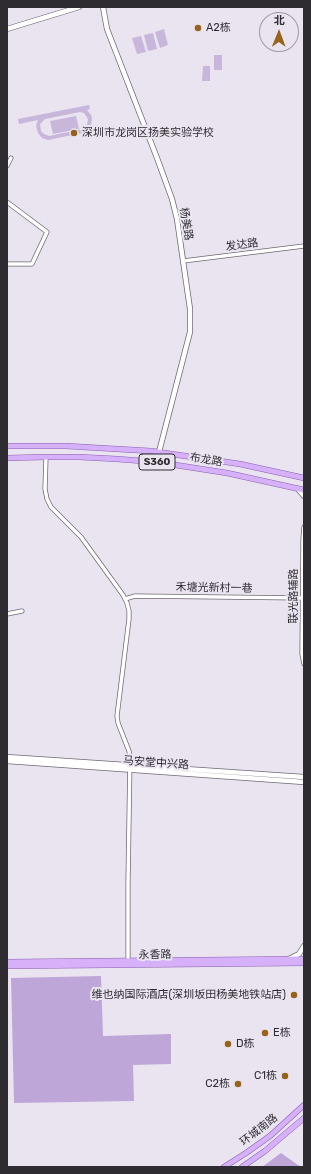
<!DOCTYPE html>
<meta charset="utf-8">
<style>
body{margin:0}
#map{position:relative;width:311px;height:1174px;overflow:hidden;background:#eae4f1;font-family:Rubik,"Noto Sans SC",sans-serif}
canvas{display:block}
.frame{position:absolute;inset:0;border:8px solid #2f2c31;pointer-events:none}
.north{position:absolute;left:259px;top:12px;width:40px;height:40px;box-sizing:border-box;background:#eae4f1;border:1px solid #9f9aa4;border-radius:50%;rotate:1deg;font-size:11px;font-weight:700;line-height:16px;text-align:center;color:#2f2c31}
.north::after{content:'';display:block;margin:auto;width:14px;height:18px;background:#976219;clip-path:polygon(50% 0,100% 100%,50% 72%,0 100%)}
</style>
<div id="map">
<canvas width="311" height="1174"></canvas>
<div class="frame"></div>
<div class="north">北</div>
</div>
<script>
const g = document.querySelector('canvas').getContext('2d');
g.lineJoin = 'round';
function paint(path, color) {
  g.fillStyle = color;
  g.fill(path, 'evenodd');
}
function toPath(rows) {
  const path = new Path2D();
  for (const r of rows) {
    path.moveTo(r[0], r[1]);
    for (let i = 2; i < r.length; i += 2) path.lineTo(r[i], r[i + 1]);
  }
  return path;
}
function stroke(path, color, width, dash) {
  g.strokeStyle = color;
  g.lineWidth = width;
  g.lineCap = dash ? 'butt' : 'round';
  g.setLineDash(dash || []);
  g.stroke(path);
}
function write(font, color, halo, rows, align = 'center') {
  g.font = font + ' Rubik,"Noto Sans SC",sans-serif';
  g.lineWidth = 4;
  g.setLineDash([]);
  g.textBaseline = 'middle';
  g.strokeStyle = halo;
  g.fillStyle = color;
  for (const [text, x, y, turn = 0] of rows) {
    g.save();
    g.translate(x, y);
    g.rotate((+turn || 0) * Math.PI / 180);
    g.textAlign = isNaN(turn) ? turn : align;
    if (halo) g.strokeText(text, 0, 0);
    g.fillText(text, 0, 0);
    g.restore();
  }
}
paint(toPath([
 [164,29,168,45,160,48,155,32],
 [153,33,157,49,148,51,144,35],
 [141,36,146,52,137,54,132,38],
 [214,55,222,55,222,70,214,70],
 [203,66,210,66,210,81,202,81],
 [89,105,90,109,87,110,91,115,92,118,91,125,88,130,82,133,48,140,42,138,38,133,36,126,38,120,19,124,18,119],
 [80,112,84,113,88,119,87,126,83,129,49,136,44,134,41,131,40,124,45,119],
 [76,116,79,129,53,134,50,121]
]), '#c8b6db');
paint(toPath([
 [101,976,103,1036,171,1034,171,1064,133,1065,134,1101,14,1103,11,978],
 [281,1153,301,1167,262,1167]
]), '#bfa6d8');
const street = toPath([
 [7,166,11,158],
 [7,202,47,232,32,264,7,264],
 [183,261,304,246],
 [46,457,45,489,47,499,51,507,81,537,123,595,127,603,129,611,129,619,117,716,118,723,129,751,130,757,128,883,128,961],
 [304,527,303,539,302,654,304,664],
 [125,599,135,596,303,598],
 [7,614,22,611]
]);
const secondary = toPath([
 [103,7,107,29,157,158,172,199,177,219,190,309,190,332,159,452],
 [7,29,79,7],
 [298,489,304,496],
 [7,757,304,777],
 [7,761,304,782],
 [289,959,299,954,304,946]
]);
const primary = toPath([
 [7,446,66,446,151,451,240,464,304,478],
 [7,458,46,457,79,457,117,459,156,462,227,473,304,490],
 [7,962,304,959],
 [7,966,304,963],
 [224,1167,246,1153,270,1136,304,1105],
 [242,1167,265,1151,304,1118]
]);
stroke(street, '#6e6974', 5);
stroke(secondary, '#6e6974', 6);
stroke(primary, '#8a5faf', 6);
stroke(street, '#fff', 3.5);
stroke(secondary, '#fff', 4.5);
stroke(primary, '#d6b0f8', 5);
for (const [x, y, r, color] of [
 [198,28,4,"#976219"],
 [74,133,4,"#976219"],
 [294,995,4,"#976219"],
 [265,1033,4,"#976219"],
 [228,1044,4,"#976219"],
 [285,1076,4,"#976219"],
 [238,1084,4,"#976219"]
]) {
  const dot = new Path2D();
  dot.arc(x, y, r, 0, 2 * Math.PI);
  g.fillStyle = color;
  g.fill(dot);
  stroke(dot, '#eae4f1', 1.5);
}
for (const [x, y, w] of [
 [157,462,36]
]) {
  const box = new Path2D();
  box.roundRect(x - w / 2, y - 8, w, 16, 3);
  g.fillStyle = '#eae4f1';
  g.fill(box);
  stroke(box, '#2f2c31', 1);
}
write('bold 10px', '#2f2c31', null, [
 ["S360",157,462]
]);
write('11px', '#2f2c31', '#eae4f1', [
 ["A2栋",206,28],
 ["深圳市龙岗区扬美实验学校",82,133],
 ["维也纳国际酒店(深圳坂田杨美地铁站店)",286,995,"right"],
 ["E栋",273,1033],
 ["D栋",236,1044],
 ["C1栋",277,1076,"right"],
 ["C2栋",230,1084,"right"]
], 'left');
write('11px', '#2f2c31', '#eae4f1', [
 ["杨美路",186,224,80],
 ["发达路",242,245,-7],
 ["布龙路",206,460,9],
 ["禾塘光新村一巷",214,588,1],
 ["联光路辅路",294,596,-90],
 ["马安堂中兴路",156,763,4],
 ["永香路",155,955,-1],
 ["环城南路",259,1130,-38]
]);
</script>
